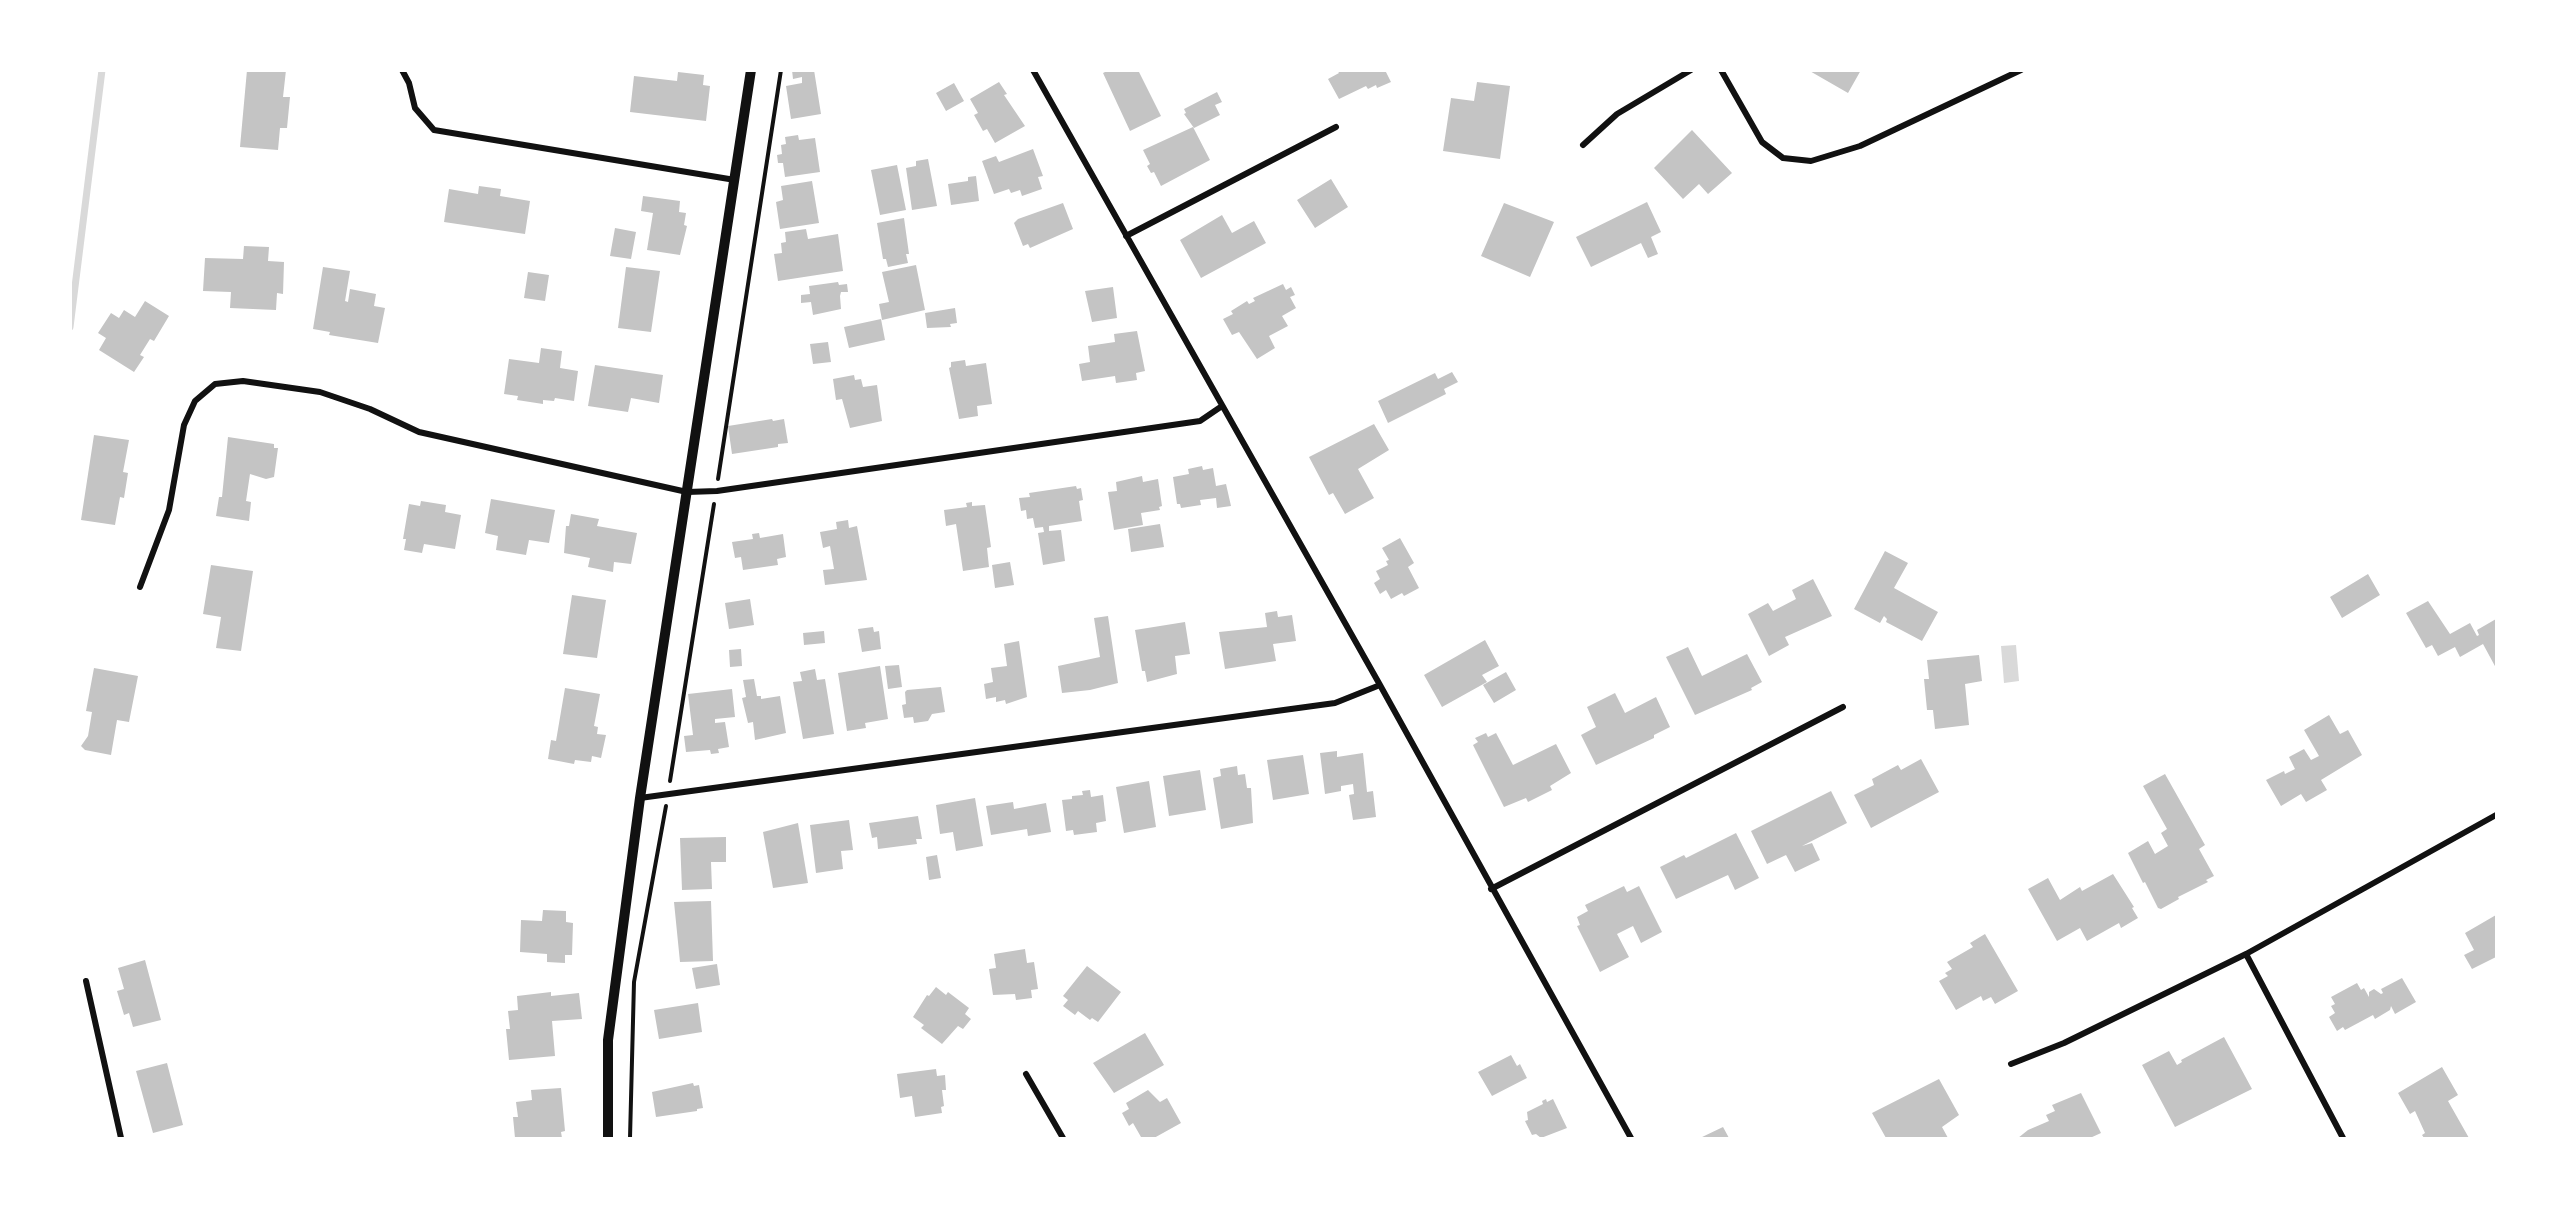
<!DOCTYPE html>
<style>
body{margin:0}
#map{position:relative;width:2567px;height:1209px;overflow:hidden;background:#fff;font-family:"Noto Sans",sans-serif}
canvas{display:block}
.frame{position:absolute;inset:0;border:72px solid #fff;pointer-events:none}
</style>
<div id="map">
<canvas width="2567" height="1209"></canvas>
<div class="frame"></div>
</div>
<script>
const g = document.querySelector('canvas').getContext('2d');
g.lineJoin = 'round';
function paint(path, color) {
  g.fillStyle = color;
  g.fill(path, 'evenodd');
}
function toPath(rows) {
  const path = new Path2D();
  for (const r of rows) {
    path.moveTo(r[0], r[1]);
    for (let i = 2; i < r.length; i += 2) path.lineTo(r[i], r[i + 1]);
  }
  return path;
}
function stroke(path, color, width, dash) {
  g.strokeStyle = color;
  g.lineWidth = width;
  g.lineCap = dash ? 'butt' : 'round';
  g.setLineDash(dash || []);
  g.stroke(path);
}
paint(toPath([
 [2016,645,2019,681,2004,683,2001,646]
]), '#d9d9d9');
stroke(toPath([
 [70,327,102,70]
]), '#d9d9d9', 7);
paint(toPath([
 [247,70,286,70,283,97,290,97,287,128,280,128,278,150,240,147],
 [792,70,814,70,821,114,791,119,786,86,802,83,802,77,793,79],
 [1109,70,1138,70,1161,116,1130,131,1103,73],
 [1337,70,1385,70,1391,82,1377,88,1376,85,1368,89,1366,86,1339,99,1328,79,1339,73],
 [1808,70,1861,70,1848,93],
 [678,72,704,75,703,85,710,86,706,121,630,112,634,76,677,81],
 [999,82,1007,94,1004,95,1025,126,995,143,987,129,983,131,974,115,978,113,970,99],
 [1477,82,1510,86,1500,159,1443,151,1451,98,1474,101],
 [954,83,964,101,946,111,936,93],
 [1217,92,1222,102,1215,105,1220,115,1194,128,1184,114,1186,113,1184,109],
 [1193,127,1210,160,1161,186,1154,172,1151,173,1147,166,1150,164,1143,150],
 [1692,130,1732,173,1708,194,1699,184,1683,199,1654,168],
 [798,135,799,140,815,138,820,172,785,177,783,163,778,163,777,155,782,154,781,145,786,144,785,137],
 [1033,149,1043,176,1038,177,1042,189,1022,196,1020,190,1011,193,1009,189,994,194,982,161,996,156,999,162],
 [928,159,937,206,912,210,906,168,916,166,916,161],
 [897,165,906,210,880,215,871,170],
 [976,176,979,201,951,205,948,184,968,181,968,177],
 [1331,179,1348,207,1315,228,1297,200],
 [812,181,819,223,780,229,776,202,783,200,781,186],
 [479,186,501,189,500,196,530,201,525,234,444,222,449,189,478,194],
 [643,196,680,201,679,212,686,213,684,225,687,226,680,255,647,250,653,213,641,211],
 [1647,202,1661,232,1651,237,1658,254,1648,258,1641,243,1591,267,1576,237],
 [1063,203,1073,229,1030,248,1028,244,1023,246,1014,223,1018,219],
 [1504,203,1554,222,1530,277,1481,256],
 [1222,215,1232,233,1254,221,1266,243,1201,278,1180,240],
 [904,218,909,254,906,254,908,263,888,267,886,259,883,259,877,223],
 [615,228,636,232,631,259,610,256],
 [806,229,808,239,838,234,843,271,778,281,774,254,782,253,781,243,786,242,785,232],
 [244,246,269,247,268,261,284,262,283,294,277,293,276,310,230,308,231,292,203,291,205,258,243,259],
 [916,265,925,310,882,320,879,304,889,302,882,272],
 [323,267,350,271,345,301,348,302,350,289,376,294,374,306,385,308,378,343,329,335,330,332,313,329],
 [626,267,660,271,651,332,618,328],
 [528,272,549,275,545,301,524,298],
 [838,282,839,285,847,284,848,292,841,292,840,296,841,309,813,315,811,302,801,303,801,295,810,294,809,286],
 [1283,284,1286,290,1291,287,1295,295,1290,297,1296,308,1282,316,1288,326,1269,336,1275,348,1257,359,1239,332,1232,335,1223,319,1233,314,1231,311,1247,301,1249,304,1255,301,1253,298],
 [1113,287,1117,318,1092,322,1085,291],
 [145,301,169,316,154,341,150,339,140,355,144,357,134,372,99,350,106,338,98,333,111,313,119,318,124,310,135,317],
 [955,308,957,323,950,324,951,327,927,328,925,313],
 [881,319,885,340,849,348,844,327],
 [1137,331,1145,371,1136,373,1137,380,1116,383,1115,376,1082,381,1079,364,1090,362,1088,346,1115,342,1114,334],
 [828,342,831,362,813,364,810,344],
 [541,348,562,351,560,368,578,371,574,401,555,398,554,401,543,400,543,404,517,400,518,396,504,394,509,359,539,363],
 [965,360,966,366,986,363,992,404,977,406,978,416,959,419,949,368,951,367,951,362],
 [595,365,663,375,659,403,631,398,628,412,588,406],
 [1452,372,1458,382,1444,389,1446,394,1388,423,1378,401,1435,373,1438,379],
 [854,375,855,380,861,379,863,387,877,385,882,421,850,428,842,399,836,400,833,379],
 [772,419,773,421,784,419,788,443,778,444,778,447,732,454,728,426],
 [1374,424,1389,450,1358,469,1374,498,1345,514,1333,493,1329,495,1309,457],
 [94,435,129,440,123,472,128,473,124,498,120,497,115,525,81,520],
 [228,437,274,444,274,448,278,448,274,477,266,479,250,474,246,501,251,502,249,521,216,516,219,497,222,497],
 [1202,466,1203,470,1213,468,1216,486,1226,484,1231,506,1217,508,1216,498,1200,500,1201,505,1181,508,1180,504,1177,504,1173,477,1189,474,1188,469],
 [1142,476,1143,482,1158,479,1162,506,1159,507,1160,510,1141,513,1143,525,1114,530,1108,492,1117,491,1116,482],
 [1076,486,1077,489,1081,488,1083,500,1079,501,1082,521,1049,526,1049,531,1061,530,1065,561,1043,565,1038,533,1044,532,1043,527,1035,528,1033,518,1027,519,1026,510,1021,511,1019,498,1030,497,1029,493],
 [491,499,555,510,549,543,529,540,526,555,496,550,498,536,485,533],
 [421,501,446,505,445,512,461,515,455,549,424,544,422,553,404,550,406,539,403,539,409,504,420,506],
 [972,502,972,506,985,505,991,547,987,548,989,567,963,571,956,524,946,526,944,510,967,507,966,503],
 [571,514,599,519,597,526,637,533,631,564,614,562,613,572,588,567,590,558,564,553,566,526,569,526],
 [848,520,849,528,857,526,867,580,825,585,823,570,834,569,830,546,823,548,820,532,837,529,836,522],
 [1160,524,1164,547,1131,552,1128,529],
 [759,533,760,538,783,534,786,557,777,559,778,565,743,570,741,557,735,558,732,542,753,539,752,534],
 [1400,538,1414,563,1408,567,1419,588,1404,596,1402,593,1391,599,1386,590,1380,594,1374,583,1380,579,1376,571,1388,565,1386,561,1389,560,1382,548],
 [1885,551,1908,563,1894,588,1938,612,1922,641,1886,622,1887,619,1884,616,1880,623,1854,609],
 [1010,562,1014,585,995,588,992,565],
 [211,565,253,571,241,651,216,648,221,617,203,614],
 [2368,574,2380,595,2342,618,2330,597],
 [1813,579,1832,616,1785,637,1789,645,1769,656,1748,614,1768,603,1773,611,1796,599,1792,590],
 [572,595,606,600,597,658,563,654],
 [750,599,754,625,729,629,725,603],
 [2428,601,2450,634,2470,623,2477,636,2479,635,2477,630,2496,619,2496,668,2483,644,2460,657,2455,647,2438,656,2432,645,2426,648,2406,613],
 [1277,611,1278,617,1292,615,1296,641,1273,644,1276,661,1225,669,1219,632,1267,627,1265,613],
 [1108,616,1118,683,1090,690,1062,693,1058,666,1100,657,1094,618],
 [1185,622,1190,654,1175,656,1177,674,1147,682,1145,671,1142,671,1135,630],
 [873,627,874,632,879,631,881,649,862,652,858,629],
 [824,631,825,643,804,645,803,633],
 [1485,640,1499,666,1482,675,1487,682,1442,707,1424,675],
 [1019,641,1027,697,1006,704,1005,700,996,702,996,697,986,699,984,684,993,682,991,668,1007,666,1004,644],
 [1688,647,1702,676,1747,654,1762,682,1751,688,1752,690,1695,715,1666,657],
 [741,649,742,666,730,667,729,650],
 [1979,655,1982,681,1965,684,1969,725,1935,729,1933,710,1927,710,1924,679,1929,679,1927,660],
 [899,665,902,687,888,689,885,666],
 [880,666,888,719,865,723,866,728,847,731,838,673],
 [94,668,138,676,129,722,117,720,111,755,85,750,81,746,88,736,92,712,86,711],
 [815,669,817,680,825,679,834,734,803,739,793,682,802,681,800,672],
 [1506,672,1516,690,1494,703,1483,685],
 [754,679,757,696,761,696,761,699,780,696,786,733,755,740,753,722,748,723,742,698,746,697,743,680],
 [941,687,945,712,932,714,928,721,914,723,913,717,904,718,902,705,906,704,905,692,907,690],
 [565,688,600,694,594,726,598,727,597,734,606,735,601,758,592,756,591,762,575,760,574,764,548,759,551,740,556,741],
 [732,689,735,717,715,719,715,723,725,722,729,747,718,749,719,753,711,754,710,750,686,752,684,736,693,735,688,694],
 [1615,693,1625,713,1656,697,1670,727,1654,735,1654,738,1596,765,1581,735,1596,727,1587,707],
 [2329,715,2340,734,2348,730,2362,755,2321,780,2327,790,2306,802,2301,794,2281,806,2266,780,2284,771,2285,774,2295,769,2289,757,2304,749,2311,760,2319,756,2304,730],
 [1486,733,1488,737,1496,733,1513,765,1556,744,1571,773,1550,786,1552,790,1528,802,1526,798,1504,807,1473,745,1478,742,1475,738],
 [1337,751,1337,757,1363,753,1367,792,1373,791,1376,817,1353,820,1349,795,1354,794,1353,784,1341,786,1341,791,1325,794,1320,753],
 [1303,755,1309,794,1273,800,1267,760],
 [1921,759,1939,792,1871,828,1854,795,1874,785,1872,779,1898,765,1901,770],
 [1237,766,1238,775,1245,774,1247,788,1251,788,1253,823,1221,829,1213,778,1221,776,1220,769],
 [1200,770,1206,810,1169,816,1163,776],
 [2165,774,2205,845,2199,849,2214,876,2206,880,2208,882,2178,897,2179,899,2161,909,2158,908,2145,882,2143,883,2128,853,2148,841,2155,854,2168,846,2161,833,2167,829,2143,786],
 [1149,781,1156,827,1124,833,1116,787],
 [1090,790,1091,797,1103,795,1106,821,1096,823,1097,832,1074,835,1073,830,1066,831,1062,800,1072,799,1072,796,1083,795,1082,791],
 [1831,791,1847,823,1802,846,1812,843,1820,860,1795,872,1786,855,1767,864,1751,831],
 [975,798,983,846,956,851,953,832,940,834,936,805],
 [1013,802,1014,809,1046,803,1051,832,1028,836,1027,829,991,835,986,806],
 [918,816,922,839,916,839,917,844,878,849,877,837,872,838,869,823],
 [849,820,853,850,841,851,843,869,816,873,810,825],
 [798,823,808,883,773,888,763,832],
 [1736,833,1759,878,1735,890,1728,875,1676,899,1660,867,1684,855,1686,858],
 [726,837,726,862,711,862,712,889,682,890,680,838],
 [937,855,941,878,929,880,926,857],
 [2113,874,2134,907,2132,908,2138,918,2121,928,2119,923,2087,941,2080,928,2057,941,2028,889,2048,878,2060,900,2080,887,2082,891],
 [1624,886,1627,892,1639,886,1662,932,1641,943,1633,926,1617,934,1629,957,1600,972,1577,926,1580,925,1577,917,1588,911,1585,905],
 [711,901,713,961,680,962,674,902],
 [543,910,566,911,566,922,573,923,572,955,565,955,565,963,547,962,547,954,520,952,521,920,542,921],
 [2496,915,2496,957,2472,969,2464,955,2474,950,2465,933],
 [1985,934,2018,991,1995,1004,1991,997,1983,1001,1981,996,1956,1010,1939,981,1948,976,1945,973,1952,969,1947,962,1973,947,1970,943],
 [1025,949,1027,963,1034,962,1038,989,1031,990,1032,998,1016,1000,1015,994,993,995,989,969,996,968,994,954],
 [145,960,161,1020,133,1027,129,1013,124,1015,117,991,124,989,118,968],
 [717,964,720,985,696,989,692,968],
 [1087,966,1121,992,1098,1022,1092,1018,1090,1020,1078,1011,1075,1015,1063,1006,1068,1000,1063,996],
 [2402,978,2416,1002,2395,1014,2391,1006,2390,1010,2375,1019,2373,1015,2345,1030,2343,1027,2337,1031,2329,1017,2335,1013,2331,1006,2335,1004,2331,997,2357,983,2361,990,2364,988,2369,997,2369,992,2374,989,2381,994,2383,993,2381,989],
 [936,987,946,995,948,992,969,1008,965,1014,971,1019,963,1029,958,1026,942,1044,921,1028,924,1025,913,1017,927,995,929,996],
 [551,992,551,996,579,993,582,1019,552,1021,555,1056,509,1060,506,1029,510,1029,508,1011,518,1010,517,996],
 [698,1003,702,1032,659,1039,654,1010],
 [1145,1033,1164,1065,1114,1093,1093,1063],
 [2224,1037,2252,1089,2175,1127,2142,1065,2169,1051,2177,1065,2182,1062,2181,1060],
 [1511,1055,1517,1066,1520,1064,1527,1078,1492,1096,1478,1072],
 [167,1063,183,1125,153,1133,136,1071],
 [2442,1067,2458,1095,2448,1101,2469,1138,2424,1138,2422,1135,2425,1133,2415,1111,2410,1114,2398,1093],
 [936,1069,937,1076,945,1075,946,1090,942,1090,944,1106,941,1107,942,1113,915,1117,912,1096,900,1098,897,1074],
 [1939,1079,1959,1115,1942,1127,1948,1138,1886,1138,1872,1113],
 [693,1083,694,1086,699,1085,703,1108,697,1109,697,1111,656,1117,652,1092],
 [561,1088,565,1131,561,1132,562,1138,515,1138,513,1117,518,1117,516,1102,532,1100,531,1090],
 [1148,1090,1160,1102,1167,1098,1181,1123,1154,1138,1141,1137,1133,1123,1129,1126,1122,1113,1129,1109,1126,1103],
 [2081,1093,2101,1133,2090,1138,2018,1138,2028,1130,2049,1121,2046,1115,2055,1111,2052,1105],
 [1546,1099,1547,1102,1553,1099,1567,1128,1541,1138,1536,1134,1532,1135,1525,1121,1528,1120,1527,1112,1543,1104,1542,1101],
 [1723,1127,1729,1138,1700,1138]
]), '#c4c4c4');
stroke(toPath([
 [718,479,781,70],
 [670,781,714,504],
 [630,1138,634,982,666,806]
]), '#111', 4);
stroke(toPath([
 [402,70,409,83,415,108,434,130,735,180],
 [1033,70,1380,685,1631,1138],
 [1721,70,1762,142,1783,158,1811,161,1860,146,2021,70],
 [1583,145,1617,114,1691,70],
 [1126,236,1336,127],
 [140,587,169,510,184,425,195,401,215,384,243,381,320,392,370,409,419,432,687,492,717,491,1200,421,1222,406],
 [640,798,1335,703,1380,685],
 [1491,889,1843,707],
 [2246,954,2343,1138],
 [86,981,121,1138],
 [2011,1064,2064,1043,2246,954,2496,815],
 [1026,1074,1063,1138]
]), '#111', 6);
stroke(toPath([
 [608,1138,608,1040,640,798,751,70]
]), '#111', 10);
</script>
